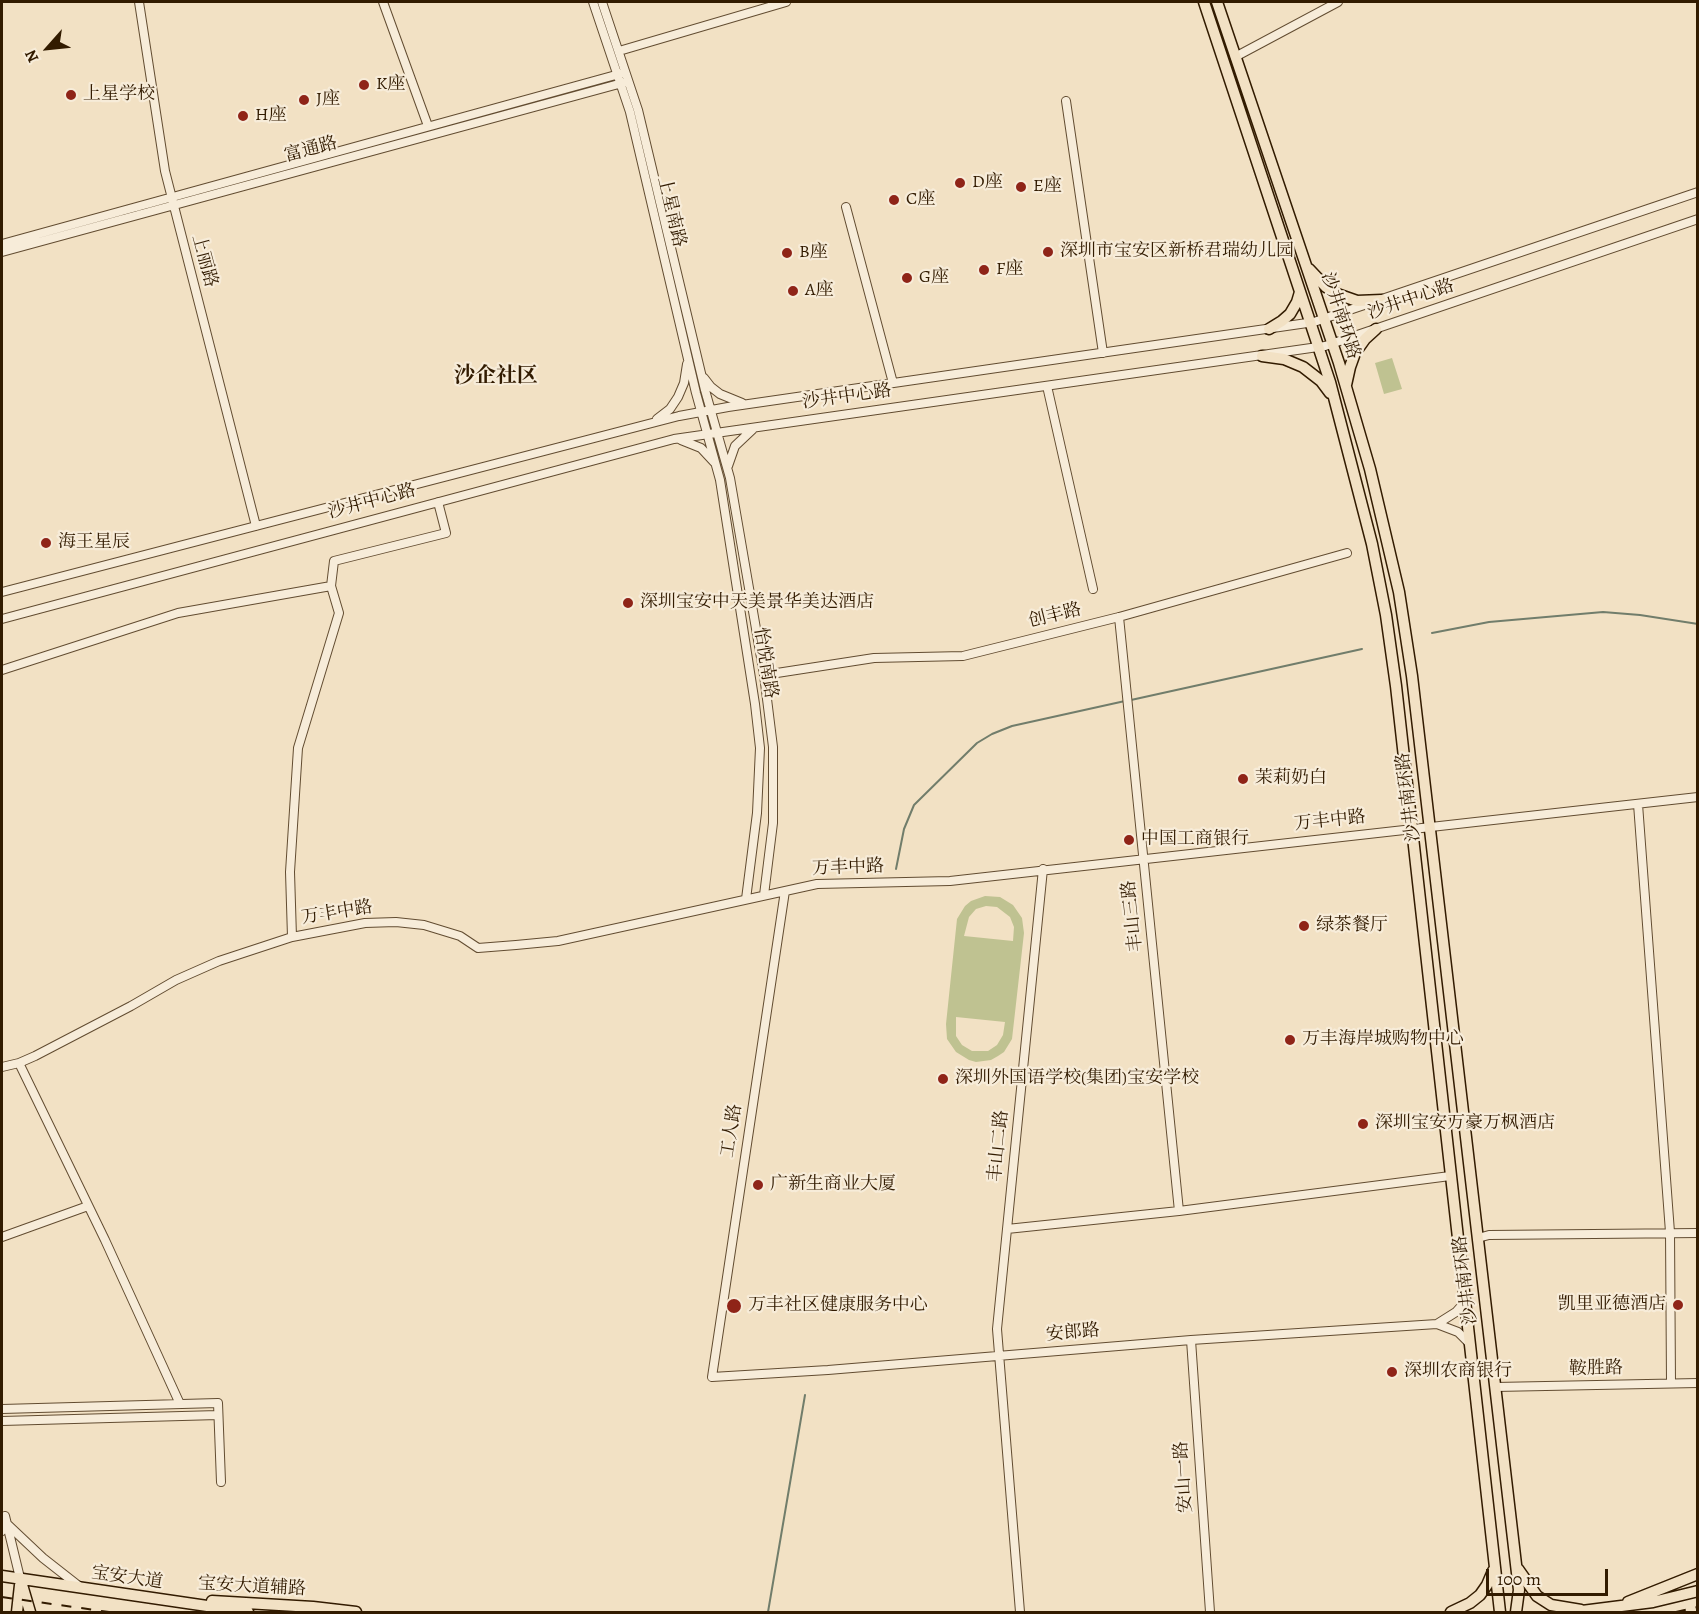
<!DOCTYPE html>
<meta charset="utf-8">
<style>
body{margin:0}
#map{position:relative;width:1699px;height:1614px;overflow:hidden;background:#f2e1c4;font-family:Alegreya,serif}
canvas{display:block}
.frame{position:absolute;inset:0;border:3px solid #321b00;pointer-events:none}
.north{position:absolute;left:18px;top:18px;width:60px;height:60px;-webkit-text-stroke:4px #f7ecd9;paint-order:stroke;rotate:243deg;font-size:16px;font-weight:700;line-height:24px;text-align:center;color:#321b00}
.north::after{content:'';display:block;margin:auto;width:21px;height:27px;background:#321b00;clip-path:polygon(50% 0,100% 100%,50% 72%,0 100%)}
.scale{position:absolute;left:1486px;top:1569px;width:122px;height:27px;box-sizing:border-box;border:3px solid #321b00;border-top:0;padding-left:8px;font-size:18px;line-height:21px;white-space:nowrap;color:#321b00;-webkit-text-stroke:4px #f7ecd9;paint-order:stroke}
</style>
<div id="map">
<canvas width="1699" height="1614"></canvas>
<div class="frame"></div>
<div class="north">N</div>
<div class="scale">100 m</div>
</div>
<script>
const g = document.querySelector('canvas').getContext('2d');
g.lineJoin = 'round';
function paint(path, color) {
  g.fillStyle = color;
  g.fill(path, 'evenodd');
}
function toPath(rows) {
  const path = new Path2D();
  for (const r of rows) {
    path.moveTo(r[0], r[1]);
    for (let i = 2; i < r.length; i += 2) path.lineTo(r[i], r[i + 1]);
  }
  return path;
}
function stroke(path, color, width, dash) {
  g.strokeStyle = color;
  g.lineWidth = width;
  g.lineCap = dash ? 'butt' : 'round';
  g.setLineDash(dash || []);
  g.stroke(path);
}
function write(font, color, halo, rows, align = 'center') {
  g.font = font + ' Alegreya,"Noto Serif SC",serif';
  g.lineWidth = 4.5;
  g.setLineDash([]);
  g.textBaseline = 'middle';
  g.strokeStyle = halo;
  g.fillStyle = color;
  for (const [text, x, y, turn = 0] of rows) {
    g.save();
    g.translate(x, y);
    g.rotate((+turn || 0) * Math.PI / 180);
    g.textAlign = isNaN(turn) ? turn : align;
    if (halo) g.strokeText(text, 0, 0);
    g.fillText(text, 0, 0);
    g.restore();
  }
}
paint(toPath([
 [1392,358,1402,389,1384,394,1375,363],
 [985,896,1000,897,1013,905,1022,918,1024,933,1012,1039,1004,1052,998,1056,991,1060,976,1062,969,1060,956,1052,947,1039,946,1024,957,919,965,906,971,901],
 [986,906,997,907,1010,917,1014,927,1013,941,964,936,969,917,976,909],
 [956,1017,1005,1022,1003,1035,997,1045,988,1051,972,1051,962,1045,956,1036]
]), '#bfc291');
stroke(toPath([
 [1432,633,1489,622,1603,612,1640,615,1698,624],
 [1131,700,1362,649],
 [896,869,904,829,914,805,977,743,992,734,1012,726,1125,701],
 [768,1612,805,1395]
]), '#717d6b', 2);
const minor = toPath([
 [139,2,165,171,256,526],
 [383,2,428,126],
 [593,2,630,112,696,393,720,480,755,704,760,748,757,813,746,899],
 [602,2,638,110,705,390,730,478,764,675,773,747,773,823,764,895],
 [619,51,786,2],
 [1235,57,1338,2],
 [1066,101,1103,353],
 [846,207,893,383],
 [2,244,623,73],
 [2,252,626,82],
 [704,378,711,387,720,394,742,403],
 [1047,386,1093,589],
 [657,419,670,409,678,397,684,383,687,364],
 [681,440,701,448,714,462],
 [728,466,735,446,753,429],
 [2,592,679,416,728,407,1314,322,1698,192],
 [1119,617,1179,1211],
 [2,619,674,439,1325,346,1698,219],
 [2,670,178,613,331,586],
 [764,675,874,658,963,656,1119,617,1347,553],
 [1638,804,1670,1232,1671,1383],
 [785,891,712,1377,828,1370,1191,1340,1437,1324,1458,1332,1468,1342],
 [292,937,290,872,298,748,339,613,331,586,334,561,446,533,438,502],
 [19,1063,105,1240,180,1404],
 [2,1067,19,1063,35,1056,131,1006,176,980,219,961,292,937,365,923,396,922,424,925,460,936,478,948,516,945,558,941,817,884,950,881,1698,797],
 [1007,1229,1179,1211,1450,1176],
 [2,1237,88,1206],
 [1478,1238,1489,1235,1698,1233],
 [1437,1324,1456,1312,1464,1303],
 [1191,1340,1210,1612],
 [1495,1387,1698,1383],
 [2,1409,218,1403,221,1482],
 [2,1421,218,1415],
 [5,1516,20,1578],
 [2,1531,7,1524,43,1558,80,1587],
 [1020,1612,997,1329,1043,869]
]);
const major = toPath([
 [1204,2,1330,382,1372,544,1386,615,1396,686,1500,1612],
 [1217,2,1339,363,1370,469,1399,592,1412,676,1519,1590,1516,1612],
 [1309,269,1326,287,1337,294,1357,301,1382,300],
 [1269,329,1282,321,1290,314,1297,302,1300,292],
 [1262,356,1284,359,1303,367,1321,381,1330,393],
 [1346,385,1350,367,1355,353,1365,339,1376,329],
 [1518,1569,1537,1596,1551,1605,1581,1610],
 [2,1576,248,1612],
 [20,1578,30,1612],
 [212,1601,313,1607,356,1612],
 [1628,1602,1698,1574],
 [17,1612,20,1585],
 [1451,1612,1470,1603,1480,1595,1487,1585,1493,1571],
 [1574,1612,1653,1602,1698,1591]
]);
stroke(minor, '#624c31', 10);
stroke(major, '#321b00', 13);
stroke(minor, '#f7ecd9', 8);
stroke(major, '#f2e1c4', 10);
stroke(toPath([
 [2,1597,109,1612],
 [1676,1612,1698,1607]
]), '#321b00', 2, [10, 10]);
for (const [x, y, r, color] of [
 [364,85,6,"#8f2418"],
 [71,95,6,"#8f2418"],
 [304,100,6,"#8f2418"],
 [243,116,6,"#8f2418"],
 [960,183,6,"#8f2418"],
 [1021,187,6,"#8f2418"],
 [894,200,6,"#8f2418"],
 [1048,252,6,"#8f2418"],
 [787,253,6,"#8f2418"],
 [984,270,6,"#8f2418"],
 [907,278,6,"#8f2418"],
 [793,291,6,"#8f2418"],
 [46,543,6,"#8f2418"],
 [628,603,6,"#8f2418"],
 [1243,779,6,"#8f2418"],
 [1129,840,6,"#8f2418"],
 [1304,926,6,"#8f2418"],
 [1290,1040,6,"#8f2418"],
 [943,1079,6,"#8f2418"],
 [1363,1124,6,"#8f2418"],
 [758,1185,6,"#8f2418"],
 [1678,1305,6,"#8f2418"],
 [734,1306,8,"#8f2418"],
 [1392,1372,6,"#8f2418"]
]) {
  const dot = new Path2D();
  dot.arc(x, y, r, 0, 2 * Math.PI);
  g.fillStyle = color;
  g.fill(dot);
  stroke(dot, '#f7ecd9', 2);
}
write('18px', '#321b00', '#f7ecd9', [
 ["K座",376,85],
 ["上星学校",83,95],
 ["J座",316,100],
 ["H座",255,116],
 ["D座",972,183],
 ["E座",1033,187],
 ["C座",906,200],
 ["深圳市宝安区新桥君瑞幼儿园",1060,252],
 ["B座",799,253],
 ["F座",996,270],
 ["G座",919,278],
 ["A座",805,291],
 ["海王星辰",58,543],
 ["深圳宝安中天美景华美达酒店",640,603],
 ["茉莉奶白",1255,779],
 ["中国工商银行",1141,840],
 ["绿茶餐厅",1316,926],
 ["万丰海岸城购物中心",1302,1040],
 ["深圳外国语学校(集团)宝安学校",955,1079],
 ["深圳宝安万豪万枫酒店",1375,1124],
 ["广新生商业大厦",770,1185],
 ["凯里亚德酒店",1666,1305,"right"],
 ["万丰社区健康服务中心",748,1306],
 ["深圳农商银行",1404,1372]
], 'left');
write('18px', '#321b00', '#f7ecd9', [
 ["富通路",311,150,-15],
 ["上星南路",671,212,77],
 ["上丽路",204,261,75],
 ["沙井中心路",1411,300,-19],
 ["沙井南环路",1340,316,72],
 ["沙井中心路",847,397,-8],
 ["沙井中心路",372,502,-15],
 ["创丰路",1055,616,-14],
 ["怡悦南路",765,663,81],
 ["沙井南环路",1409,797,-97],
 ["万丰中路",1330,821,-6],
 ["万丰中路",848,868,-2],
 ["万丰中路",337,913,-9],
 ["丰山三路",1133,916,-96],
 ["工人路",732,1131,-81],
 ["丰山二路",999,1146,-84],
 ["沙井南环路",1466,1280,-97],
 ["安郎路",1073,1333,-5],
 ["鞍胜路",1596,1369,-1],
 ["安山一路",1184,1477,-94],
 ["宝安大道",127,1578,8],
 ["宝安大道辅路",252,1587,3]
]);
write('bold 21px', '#321b00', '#f7ecd9', [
 ["沙企社区",496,377]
]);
</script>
